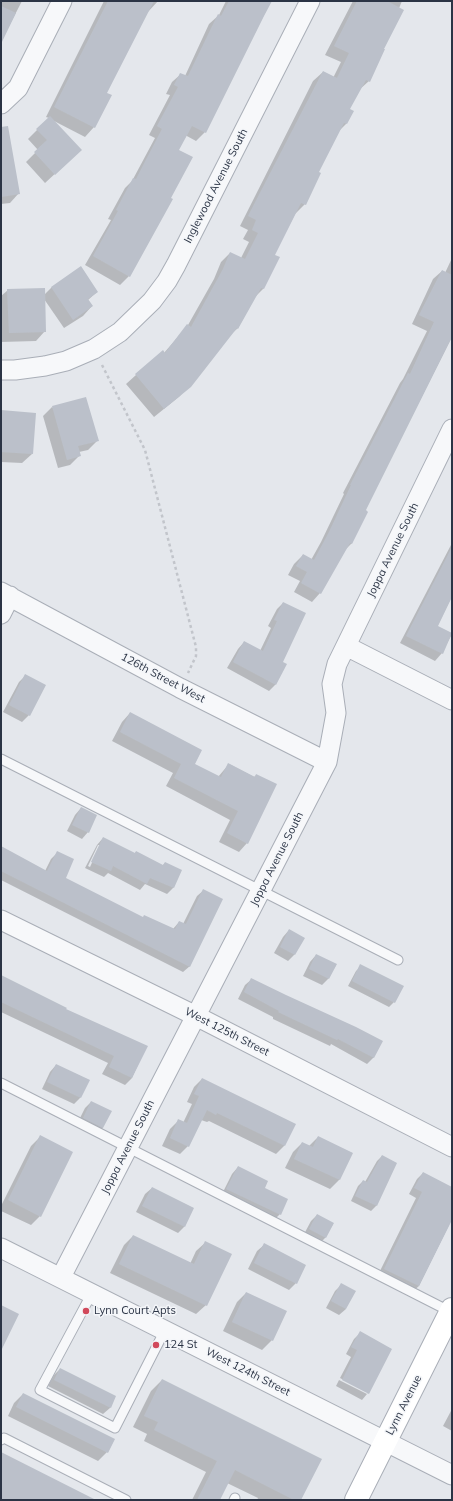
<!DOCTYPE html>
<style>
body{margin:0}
#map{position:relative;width:453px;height:1501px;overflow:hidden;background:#e4e7ec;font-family:Mulish,sans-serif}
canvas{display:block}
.frame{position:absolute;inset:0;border:2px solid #2b3445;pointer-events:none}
</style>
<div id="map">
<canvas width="453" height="1501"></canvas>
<div class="frame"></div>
</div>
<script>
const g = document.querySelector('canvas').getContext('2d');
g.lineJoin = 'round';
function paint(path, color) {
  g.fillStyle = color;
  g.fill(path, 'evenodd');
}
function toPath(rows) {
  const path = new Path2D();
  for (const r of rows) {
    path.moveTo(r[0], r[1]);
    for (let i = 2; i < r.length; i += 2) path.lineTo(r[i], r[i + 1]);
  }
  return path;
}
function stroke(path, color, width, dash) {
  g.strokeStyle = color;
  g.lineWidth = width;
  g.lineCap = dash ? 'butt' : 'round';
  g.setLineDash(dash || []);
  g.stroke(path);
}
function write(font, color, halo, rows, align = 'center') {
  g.font = font + ' Mulish,sans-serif';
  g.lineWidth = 3;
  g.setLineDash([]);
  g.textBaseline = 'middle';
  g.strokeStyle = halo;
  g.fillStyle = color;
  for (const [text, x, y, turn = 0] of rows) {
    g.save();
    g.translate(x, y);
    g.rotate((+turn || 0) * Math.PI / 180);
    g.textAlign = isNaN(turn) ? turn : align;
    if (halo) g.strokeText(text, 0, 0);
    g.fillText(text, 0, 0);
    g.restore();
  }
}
paint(toPath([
 [1,1,22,1,4,36,1,39],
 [104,1,158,1,147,13,106,93,94,127,85,137,54,121,71,159,45,183,26,162,38,150,28,139,49,118,46,117],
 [226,1,271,1,205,132,196,141,185,135,177,150,129,276,120,285,85,265,111,220,108,219,125,188,132,181,155,138,149,135,170,95,166,94,172,82,181,74,185,76,209,24,219,15],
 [353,1,402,1,369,81,359,90,348,110,346,124,338,132,317,172,305,204,295,214,274,255,263,289,255,297,238,328,228,337,180,396,154,417,126,384,136,375,164,353,188,325,214,279,221,262,230,253,241,258,249,242,243,239,248,230,240,226,313,81,323,72,333,78,341,62,325,55],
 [1,152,19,193,10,203,1,204],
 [452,258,452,337,364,511,352,543,344,551,320,593,312,602,294,592,300,581,288,575,294,564,303,555,311,560,321,542,344,494,343,493,400,383,403,379,427,331,412,324,433,279,442,271,445,273],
 [52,287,97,292,88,300,92,306,83,316,64,328,44,299,45,331,36,341,1,342,1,296,8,290,44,295],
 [52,407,98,440,88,450,79,452,80,455,70,465,58,468,43,416],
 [1,411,32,454,22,463,1,462],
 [452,543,452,596,437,627,452,634,442,653,435,661,400,643],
 [283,603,281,662,275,685,269,691,227,668,238,649,244,642,260,651,271,628,268,626,277,609],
 [25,676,29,715,22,722,3,712,19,682],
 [130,713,194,764,218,777,229,764,254,777,256,775,247,843,239,852,219,842,230,820,166,786,173,773,112,741,122,722],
 [81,808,88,832,82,839,67,831,75,815],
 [103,838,134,854,136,852,162,866,165,863,181,871,173,888,167,894,145,884,140,890,108,873,104,877,85,868,97,845],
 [98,845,100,845,90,867,88,866],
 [1,847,45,871,51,859,57,853,64,879,143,918,173,929,179,922,183,924,197,896,204,890,190,966,183,972,1,880],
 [289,930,303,938,294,955,288,961,274,953,283,937],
 [316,955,336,965,328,979,322,985,303,976,310,962],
 [361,966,394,1002,389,1007,348,986,356,971],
 [1,976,65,1010,146,1047,132,1078,125,1085,102,1074,108,1063,1,1012],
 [252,979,374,1057,367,1064,331,1044,330,1046,273,1019,273,1017,238,999,245,985],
 [56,1065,89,1080,80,1098,74,1104,42,1089,50,1072],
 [202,1079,294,1125,284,1146,276,1154,209,1121,207,1122,201,1120,188,1146,180,1154,162,1146,170,1129,178,1121,183,1123,192,1104,187,1102,194,1087],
 [91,1102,103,1128,96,1134,77,1124,85,1108],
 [40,1137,40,1216,31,1225,1,1211,1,1206,31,1146],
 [318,1137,352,1153,339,1180,330,1189,285,1168,293,1152,302,1143,309,1146],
 [382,1156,396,1163,376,1206,371,1211,351,1201,358,1186,363,1181,365,1182,377,1161],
 [238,1167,264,1188,280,1214,273,1221,221,1196,232,1174],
 [423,1173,452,1188,452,1211,449,1225,419,1286,412,1292,378,1275,416,1198,409,1194,417,1179],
 [152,1188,193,1208,184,1227,178,1233,136,1212,145,1194],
 [317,1215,333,1224,325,1238,319,1244,303,1236,311,1221],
 [133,1236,190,1264,196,1251,206,1242,206,1305,196,1314,110,1273,124,1245],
 [264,1245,296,1283,289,1290,248,1269,257,1251],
 [341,1285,346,1309,339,1315,326,1308,335,1291],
 [246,1293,272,1340,262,1350,223,1331,237,1302],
 [360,1333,391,1349,367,1394,367,1392,340,1378,351,1357,346,1354,354,1339],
 [60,1369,115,1397,110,1408,103,1414,48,1386,54,1375],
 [162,1380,300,1500,257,1500,258,1498,227,1483,219,1500,192,1500,206,1472,144,1441,147,1434,133,1427,151,1391],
 [339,1380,367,1394,362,1400,336,1386],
 [23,1394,107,1452,98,1461,8,1416,14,1403],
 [452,1409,452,1431,443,1426]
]), '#0003');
paint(toPath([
 [108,1,154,1,107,93,112,95,95,128,54,107],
 [229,1,272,1,264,16,206,133,192,126,179,150,193,157,171,198,173,199,130,277,93,256,118,211,116,210,133,178,136,179,162,129,157,126,178,87,174,85,180,73,188,76,218,14,221,16],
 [357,1,387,1,404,10,384,49,385,49,370,82,366,80,350,109,354,111,347,124,344,123,319,172,321,173,306,205,301,203,275,255,280,257,264,289,261,288,238,329,237,328,191,387,164,409,135,374,163,350,165,353,187,324,191,327,223,269,230,252,245,259,258,233,252,230,256,220,248,216,323,71,337,78,349,53,334,46],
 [1,6,16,13,1,44],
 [50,116,82,150,55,175,34,152,47,140,36,129],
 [8,126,20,194,1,197,1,127],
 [81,266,98,292,88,299,93,306,73,320,51,287],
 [442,270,452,275,452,337,366,510,368,512,352,544,350,543,321,594,301,583,307,572,296,566,303,554,314,560,329,532,351,485,350,485,408,373,410,374,434,322,419,315],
 [45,288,46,332,9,333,7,289],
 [86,397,99,441,78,446,81,456,67,460,52,406],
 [1,410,36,413,33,454,1,452],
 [452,547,452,597,438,626,452,633,443,654,406,636],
 [283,602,306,613,283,662,287,664,276,685,233,662,244,641,263,651,277,621,274,620],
 [25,674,46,685,30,716,9,705],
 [130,712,202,750,195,764,221,777,228,763,255,777,256,774,277,784,248,844,227,833,238,811,174,778,181,764,120,732],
 [81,807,97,815,89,833,72,825],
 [103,837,135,853,136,851,163,865,165,862,182,870,174,888,150,878,147,884,113,866,111,871,91,862],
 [1,846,47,871,57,851,74,859,66,878,143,917,144,915,175,929,179,921,186,924,203,889,223,899,190,967,1,871],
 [289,929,305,938,295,955,280,947],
 [316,954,337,964,329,979,309,969],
 [360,964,404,986,395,1003,352,981],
 [1,975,67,1008,66,1009,148,1046,132,1078,109,1067,114,1056,1,1002],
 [251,978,286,995,356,1027,383,1041,374,1058,338,1039,337,1040,278,1012,279,1011,244,992],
 [56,1064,90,1080,81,1098,47,1082],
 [202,1078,296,1124,285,1146,217,1113,216,1115,207,1110,189,1147,170,1138,178,1119,187,1123,199,1096,194,1094],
 [91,1101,112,1111,103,1128,83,1118],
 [40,1135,73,1152,41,1217,8,1200],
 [318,1136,353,1153,340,1180,294,1159,302,1142,313,1147],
 [382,1155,397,1163,377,1206,355,1196,363,1180,367,1182],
 [238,1166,268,1181,265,1188,288,1199,281,1215,226,1189],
 [423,1172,452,1187,452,1220,419,1286,384,1269,422,1192,414,1188],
 [152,1187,194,1208,185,1227,142,1206],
 [317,1214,334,1223,326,1238,309,1229],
 [133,1235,194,1264,205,1241,232,1254,207,1306,119,1264],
 [264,1243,306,1265,297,1284,254,1263],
 [341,1283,356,1291,346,1309,331,1301],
 [246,1292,287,1311,273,1341,232,1322],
 [1,1305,19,1314,1,1351],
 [360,1331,392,1349,369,1394,342,1380,357,1350,351,1347],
 [60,1368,116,1396,111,1408,54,1380],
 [162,1379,322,1459,301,1500,294,1500,235,1470,220,1500,197,1500,217,1461,154,1430,158,1422,144,1416],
 [23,1393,115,1439,108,1453,16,1407],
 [1,1452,96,1500,1,1500]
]), '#bbc0ca');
const service = toPath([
 [1,759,398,960],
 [1,1083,451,1312],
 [92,1293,40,1390,115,1428,165,1330],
 [1,1440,4,1438,126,1500],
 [234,1500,235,1498]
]);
const minor = toPath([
 [1,104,18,88,62,1],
 [1,370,15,370,45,366,66,361,94,349,120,332,152,301,167,281,176,265,310,1],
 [1,592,180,688,327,762],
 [1,614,10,596],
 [346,646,452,700],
 [1,920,196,1016,452,1147],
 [1,1248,452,1475],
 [61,1277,327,762,336,713,332,684,337,664,452,429]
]);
const secondary = toPath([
 [356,1500,452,1309]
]);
stroke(service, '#a9aeb7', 11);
stroke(minor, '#a9aeb7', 21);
stroke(secondary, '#a9aeb7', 24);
stroke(toPath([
 [102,365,145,450,196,647,196,656,188,673]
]), '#c2c5cb', 2.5, [3, 3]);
stroke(service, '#f7f8fa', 9);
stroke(minor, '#f7f8fa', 19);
stroke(secondary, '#fff', 22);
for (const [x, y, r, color] of [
 [86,1311,4,"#d1495b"],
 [156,1345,4,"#d1495b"]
]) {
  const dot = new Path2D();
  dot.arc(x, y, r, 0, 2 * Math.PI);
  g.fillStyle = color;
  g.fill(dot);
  stroke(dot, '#f4f6f9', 1.5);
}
write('11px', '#2b3445', '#f4f6f9', [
 ["Inglewood Avenue South",216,186,-63],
 ["Joppa Avenue South",393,550,-64],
 ["126th Street West",163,678,28],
 ["Joppa Avenue South",277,859,-63],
 ["West 125th Street",227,1032,27],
 ["Joppa Avenue South",128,1147,-63],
 ["West 124th Street",248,1372,27],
 ["Lynn Avenue",404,1405,-63]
]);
write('11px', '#2b3445', '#f4f6f9', [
 ["Lynn Court Apts",94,1311],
 ["124 St",164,1345]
], 'left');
</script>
